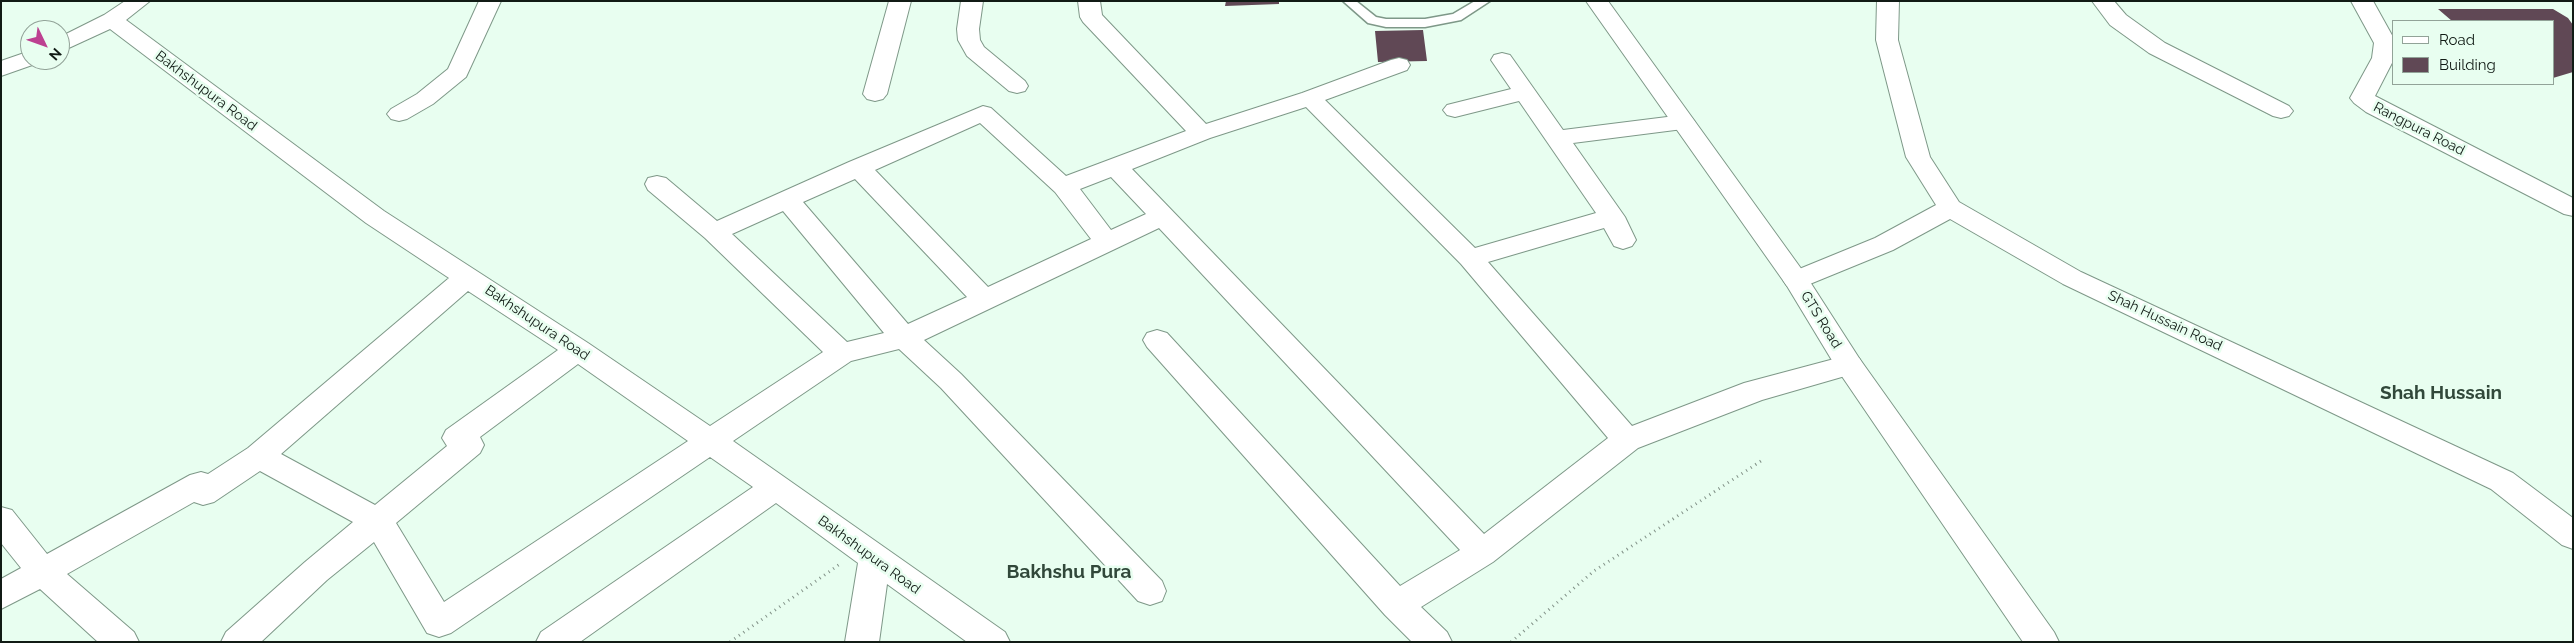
<!DOCTYPE html>
<style>
body{margin:0}
#map{position:relative;width:2574px;height:643px;overflow:hidden;background:#e8fef0;font-family:Raleway,sans-serif}
canvas{display:block}
.frame{position:absolute;inset:0;border:2px solid #111b15;pointer-events:none}
.legend{position:absolute;left:2392px;top:20px;width:162px;height:65px;box-sizing:border-box;background:#e8fef0;border:1px solid #92a398;margin:0;padding:6px 9px;list-style:none;font-size:15px;color:#111b15}
.legend li{display:flex;align-items:center;gap:10px;height:25px}
.legend b{width:25px;border:1px solid #92a398}
.north{position:absolute;left:20px;top:20px;width:50px;height:50px;box-sizing:border-box;background:#e8fef0;border:1px solid #92a398;border-radius:50%;rotate:132deg;font-size:14px;font-weight:700;line-height:20px;text-align:center;color:#111b15}
.north::after{content:'';display:block;margin:auto;width:18px;height:22px;background:#bd4191;clip-path:polygon(50% 0,100% 100%,50% 72%,0 100%)}
</style>
<div id="map">
<canvas width="2574" height="643"></canvas>
<div class="frame"></div>
<ul class="legend">
<li><b style="height:6px;background:#fff"></b>Road</li>
<li><b style="height:14px;background:#604855"></b>Building</li>
</ul>
<div class="north">N</div>
</div>
<script>
const g = document.querySelector('canvas').getContext('2d');
g.lineJoin = 'round';
function paint(path, color) {
  g.fillStyle = color;
  g.fill(path, 'evenodd');
}
function toPath(rows) {
  const path = new Path2D();
  for (const r of rows) {
    path.moveTo(r[0], r[1]);
    for (let i = 2; i < r.length; i += 2) path.lineTo(r[i], r[i + 1]);
  }
  return path;
}
function stroke(path, color, width, dash) {
  g.strokeStyle = color;
  g.lineWidth = width;
  g.lineCap = dash ? 'butt' : 'round';
  g.setLineDash(dash || []);
  g.stroke(path);
}
function write(font, color, halo, rows, align = 'center') {
  g.font = font + ' Raleway,sans-serif';
  g.lineWidth = 5;
  g.setLineDash([]);
  g.textBaseline = 'middle';
  g.strokeStyle = halo;
  g.fillStyle = color;
  for (const [text, x, y, turn = 0] of rows) {
    g.save();
    g.translate(x, y);
    g.rotate((+turn || 0) * Math.PI / 180);
    g.textAlign = isNaN(turn) ? turn : align;
    if (halo) g.strokeText(text, 0, 0);
    g.fillText(text, 0, 0);
    g.restore();
  }
}
paint(toPath([
 [1226,1,1279,1,1279,4,1225,6],
 [2438,9,2553,9,2568,18,2573,25,2573,72,2553,78,2553,21,2452,21],
 [1423,30,1427,61,1378,62,1375,31]
]), '#604855');
const service = toPath([
 [1343,1,1356,1,1376,17,1386,19,1425,19,1453,14,1475,1,1490,1,1461,20,1425,27,1386,27,1368,23,1343,1]
]);
const minor = toPath([
 [125,1,150,1,126,20,384,211,588,343,710,426,823,352,705,238,648,190,645,184,648,178,657,176,666,178,717,221,849,162,983,106,991,108,1066,176,1186,131,1083,22,1080,17,1078,1,1100,1,1102,15,1206,124,1302,93,1391,60,1399,58,1407,60,1410,65,1407,70,1325,100,1475,248,1596,213,1519,101,1455,117,1447,115,1443,110,1447,105,1511,89,1491,60,1494,55,1502,53,1510,55,1563,130,1683,115,1691,117,1695,122,1691,127,1683,129,1573,143,1625,217,1636,240,1632,246,1623,249,1614,246,1604,228,1488,262,1632,426,1744,383,1849,355,1859,358,1863,365,1859,372,1762,400,1638,448,1493,562,1421,607,1447,632,1452,642,1412,642,1385,615,1147,347,1143,340,1147,333,1157,330,1167,333,1400,586,1460,550,1159,228,924,340,961,374,1162,581,1166,591,1162,601,1150,605,1138,601,941,388,899,349,851,361,733,441,1005,632,1010,642,967,642,887,584,879,642,845,642,858,563,776,503,580,642,536,642,541,632,753,487,710,457,451,633,439,637,427,633,374,542,327,580,261,642,221,642,226,632,305,562,353,522,260,471,214,502,203,505,194,502,67,574,134,632,139,642,98,642,40,589,1,609,1,579,21,568,1,543,1,507,12,510,47,554,190,475,201,472,208,474,248,448,449,278,366,223,110,29,60,52,60,37,104,15,125,1],
 [1306,107,1461,264,1608,438,1484,534,1132,169,1210,138,1306,107],
 [980,123,1055,192,1091,239,988,287,875,170,980,123],
 [1111,177,1146,214,1111,230,1080,189,1111,177],
 [855,179,967,297,908,324,803,202,855,179],
 [783,211,884,333,847,342,732,234,783,211],
 [468,291,558,350,446,430,442,438,447,446,375,505,281,454,468,291],
 [578,364,688,441,444,602,396,523,480,453,484,445,480,437,578,364],
 [479,1,501,1,466,77,433,104,407,119,399,121,391,119,387,114,391,109,417,94,448,69,479,1],
 [889,1,911,1,887,94,883,99,875,101,867,99,863,94,889,1],
 [961,1,983,1,979,29,980,40,984,47,1025,81,1028,86,1025,91,1017,93,1009,91,967,56,958,40,957,29,961,1],
 [1877,1,1899,1,1898,40,1930,157,1959,202,2081,272,2513,473,2573,518,2573,549,2562,545,2491,489,2063,284,1950,219,1893,250,1805,286,1796,289,1787,286,1783,280,1787,274,1875,238,1936,205,1906,157,1876,40,1877,1],
 [2092,1,2114,1,2126,15,2165,43,2289,106,2293,111,2289,116,2281,118,2273,116,2149,53,2110,25,2092,1],
 [2351,1,2373,1,2393,37,2393,61,2375,96,2573,198,2573,216,2564,214,2366,112,2354,103,2350,98,2372,58,2374,43,2351,1],
 [30,51,30,60,40,60,38,63,1,76,1,61,30,51]
]);
const secondary = toPath([
 [1586,1,1608,1,1805,274,1859,358,2054,632,2059,642,2023,642,1839,372,1787,286,1586,1]
]);
stroke(service, '#7e9888', 3);
stroke(minor, '#7e9888', 2);
stroke(secondary, '#7e9888', 2);
stroke(toPath([
 [730,642,840,564],
 [1511,642,1594,571,1764,459]
]), '#829288', 3, [1, 4.5]);
paint(service, '#fff');
paint(minor, '#fff');
paint(secondary, '#fff');
write('14px', '#111b15', '#e8fef0', [
 ["Bakhshupura Road",206,91,37],
 ["Rangpura Road",2419,129,27],
 ["GTS Road",1821,320,58],
 ["Shah Hussain Road",2165,321,25],
 ["Bakhshupura Road",537,323,34],
 ["Bakhshupura Road",869,555,36]
]);
write('bold 19px', '#31483a', '#e8fef0', [
 ["Shah Hussain",2441,393],
 ["Bakhshu Pura",1069,572]
]);
</script>
